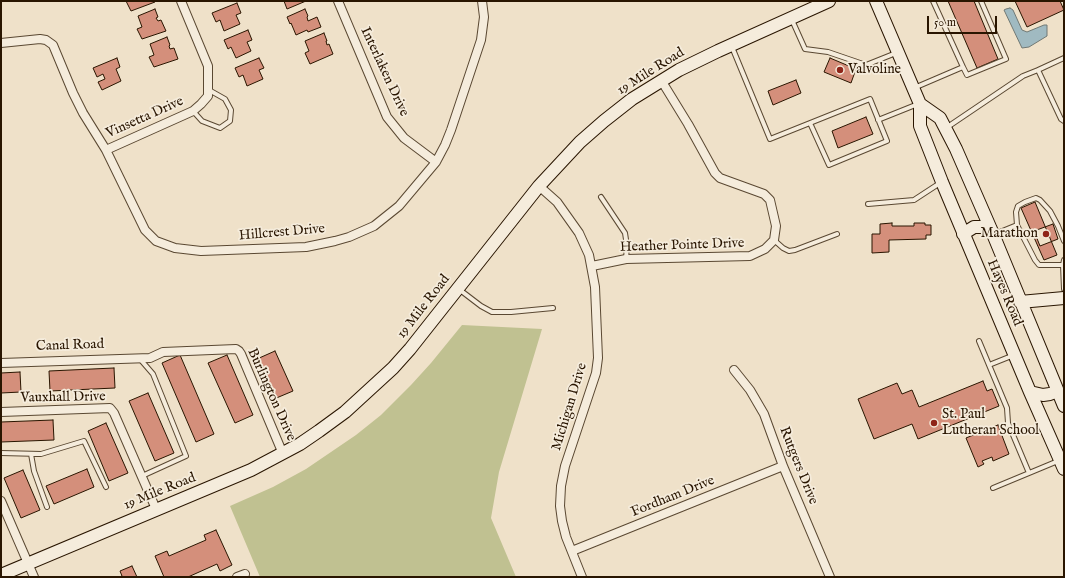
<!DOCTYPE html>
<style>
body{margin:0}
#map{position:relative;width:1065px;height:578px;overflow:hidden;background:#efe1c9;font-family:"IM FELL English",serif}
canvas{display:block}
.frame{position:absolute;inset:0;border:2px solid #291500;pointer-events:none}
.scale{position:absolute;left:927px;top:16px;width:70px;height:18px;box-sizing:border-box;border:2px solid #291500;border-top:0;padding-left:5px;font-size:12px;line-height:14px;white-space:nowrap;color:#291500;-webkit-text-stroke:3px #f5ecdc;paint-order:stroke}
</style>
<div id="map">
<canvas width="1065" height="578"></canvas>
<div class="frame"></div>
<div class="scale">50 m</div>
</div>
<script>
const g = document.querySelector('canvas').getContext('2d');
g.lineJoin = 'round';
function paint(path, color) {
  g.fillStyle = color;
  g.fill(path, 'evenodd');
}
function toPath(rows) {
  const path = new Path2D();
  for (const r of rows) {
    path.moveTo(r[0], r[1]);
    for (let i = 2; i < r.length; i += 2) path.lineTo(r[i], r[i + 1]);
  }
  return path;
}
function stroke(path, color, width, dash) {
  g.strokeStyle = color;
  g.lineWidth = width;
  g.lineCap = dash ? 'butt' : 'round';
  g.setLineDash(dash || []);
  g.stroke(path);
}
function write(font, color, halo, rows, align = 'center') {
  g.font = font + ' "IM FELL English",serif';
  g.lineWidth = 3.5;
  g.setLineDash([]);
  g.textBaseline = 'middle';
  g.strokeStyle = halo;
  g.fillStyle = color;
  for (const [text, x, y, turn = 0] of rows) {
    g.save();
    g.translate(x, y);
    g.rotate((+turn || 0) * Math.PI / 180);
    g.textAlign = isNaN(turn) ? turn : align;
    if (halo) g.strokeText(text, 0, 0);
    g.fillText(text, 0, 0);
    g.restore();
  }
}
paint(toPath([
 [462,325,542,329,499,472,491,518,516,577,260,577,230,506,273,487,306,469,356,435,381,415,411,385,431,363]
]), '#c0c191');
const water = toPath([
 [1010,8,1013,10,1022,30,1027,32,1044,25,1047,25,1047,36,1029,47,1022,48,1004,10,1006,9,1010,8]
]);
paint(water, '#a0bac1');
stroke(water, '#707874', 1);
const building = toPath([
 [126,1,155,1,155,2,131,11,126,1],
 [284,1,306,1,287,9,284,1],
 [948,1,974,1,998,59,977,68,948,1],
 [1015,1,1060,1,1064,10,1027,27,1015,1],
 [237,3,241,13,236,15,240,24,224,31,220,20,216,22,212,13,237,3],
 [155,9,158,17,156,18,158,21,161,20,166,31,142,39,137,29,142,27,138,16,155,9],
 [305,9,308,16,307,17,308,21,317,17,321,27,308,32,307,30,296,35,291,23,290,24,287,17,305,9],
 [248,30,252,40,247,42,251,51,236,58,231,47,228,49,224,40,248,30],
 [324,33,327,41,326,41,327,45,329,44,333,54,310,64,305,53,309,51,305,41,324,33],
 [167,37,170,45,169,46,170,49,174,48,178,59,154,67,149,57,154,55,150,44,167,37],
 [117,58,120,67,116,69,121,81,102,90,98,82,105,79,103,74,97,77,93,68,117,58],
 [259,58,264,68,259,70,263,79,247,86,243,75,239,77,235,68,259,58],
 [830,58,856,69,851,83,824,72,830,58],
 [796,80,801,93,773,105,768,91,796,80],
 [866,117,873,134,838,148,832,131,866,117],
 [1035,202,1057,255,1044,260,1021,208,1035,202],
 [892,223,892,226,914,226,914,223,925,223,925,225,931,225,931,235,926,235,926,239,889,240,889,252,872,253,872,234,880,234,880,224,892,223],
 [1053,224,1058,239,1040,246,1034,231,1053,224],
 [275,351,293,391,274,399,257,359,275,351],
 [180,355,214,434,196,442,162,363,180,355],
 [227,355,253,415,235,423,208,363,227,355],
 [114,368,115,388,50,391,49,371,114,368],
 [20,372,21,392,1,393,1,373,20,372],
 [983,381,987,391,992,389,999,406,918,439,912,424,874,439,858,399,897,383,902,394,912,390,919,407,983,381],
 [148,393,174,453,155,461,129,401,148,393],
 [53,420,54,440,1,442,1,422,53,420],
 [106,423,128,473,109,481,88,431,106,423],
 [998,425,1009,454,993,461,992,457,982,461,984,464,978,467,966,438,998,425],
 [87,469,94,487,54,504,46,486,87,469],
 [23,470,40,510,21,518,4,478,23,470],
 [216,530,232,565,220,571,217,564,188,577,164,577,155,556,167,551,169,556,206,540,204,535,216,530],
 [132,566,137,577,120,577,122,576,120,571,132,566]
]);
paint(building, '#d48f7b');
stroke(building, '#291500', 1);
const lane = toPath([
 [933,1,963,67],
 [792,20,805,49,828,52,866,65,896,53],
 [732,47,770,139,870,99,887,141,829,165,810,123],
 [1038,70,1064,58],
 [914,88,963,67,967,75,1006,59,981,1],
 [193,111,202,121,220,128,230,121,231,110,225,99,209,90],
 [878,120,918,104],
 [946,128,1023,76,1038,70,1061,119,1064,121],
 [601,197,625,233,627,246,626,259],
 [868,204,914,200,940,183],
 [1017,225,1035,260,1039,265,1063,265],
 [995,234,1017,225,1016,212,1018,206,1025,202,1036,198,1040,200,1050,211,1058,226,1064,241],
 [774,240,783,248,789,251,795,250,837,234],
 [1064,260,1063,265,1064,289],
 [460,290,481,306,492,312,511,312,553,308],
 [979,341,1007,408,1008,423,1029,473],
 [140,359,153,374,186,456,142,476],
 [989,365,1014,355],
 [1,453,41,454,84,441,106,487],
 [31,454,34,471,47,507],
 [993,488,1058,461]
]);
const street = toPath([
 [338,1,387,117,404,138,436,162],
 [1,43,40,39,46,40,53,45,73,93,83,113,106,150,145,230,156,241,175,248,201,251,306,247,335,241,349,237,374,226,399,206,436,162,445,145,451,130,481,40,484,17,482,1],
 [106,150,193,111,201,104,208,96,208,66,181,1],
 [539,186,557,202,579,233,589,255,595,287,598,358,596,373,565,466,561,486,560,506,562,521,566,537,582,577],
 [592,266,626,259,750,256,765,249,774,240,776,226,770,200,764,194,720,178,715,173,688,124,661,80],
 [1,363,150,358,163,352,236,349,239,351,241,354,283,454],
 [734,370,750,390,764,414,783,466,830,577],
 [1,412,110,408,114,413,156,509],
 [1,501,34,577],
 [572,551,783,466],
 [237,577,245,574]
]);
const secondary = toPath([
 [876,1,920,104,920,126,942,182,1030,392,1064,469],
 [920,104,940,118,956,149,993,234,1064,406],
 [963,234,974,227,990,227],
 [1020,302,1064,298],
 [1030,392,1043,395,1050,394,1058,391],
 [1,575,251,470,300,444,319,431,345,412,393,368,410,349,539,186,580,142,604,121,632,99,679,70,718,51,829,1]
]);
stroke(lane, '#5a4832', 6);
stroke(street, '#5a4832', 10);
stroke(secondary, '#291500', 14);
stroke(lane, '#f5ecdc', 4);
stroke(street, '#f5ecdc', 8);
stroke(secondary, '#f5ecdc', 12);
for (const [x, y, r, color] of [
 [840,70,4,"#8f2418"],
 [1046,234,4,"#8f2418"],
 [934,423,4,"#8f2418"]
]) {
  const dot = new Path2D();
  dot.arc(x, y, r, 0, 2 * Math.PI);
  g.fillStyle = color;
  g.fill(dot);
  stroke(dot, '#f5ecdc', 1.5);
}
write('14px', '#291500', '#f5ecdc', [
 ["Valvoline",848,70],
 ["Marathon",1038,234,"right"],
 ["St. Paul",942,415],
 ["Lutheran School",942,431]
], 'left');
write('14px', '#291500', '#f5ecdc', [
 ["Interlaken Drive",384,72,65],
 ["19 Mile Road",651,72,-32],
 ["Vinsetta Drive",145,118,-24],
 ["Hillcrest Drive",282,233,-5],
 ["Heather Pointe Drive",682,246,-2],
 ["Hayes Road",1004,293,67],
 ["19 Mile Road",424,307,-52],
 ["Canal Road",70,346,-2],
 ["Burlington Drive",271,395,66],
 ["Vauxhall Drive",63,398,-1],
 ["Michigan Drive",570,407,-73],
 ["Rutgers Drive",798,466,68],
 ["19 Mile Road",160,492,-22],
 ["Fordham Drive",673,497,-22]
]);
</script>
